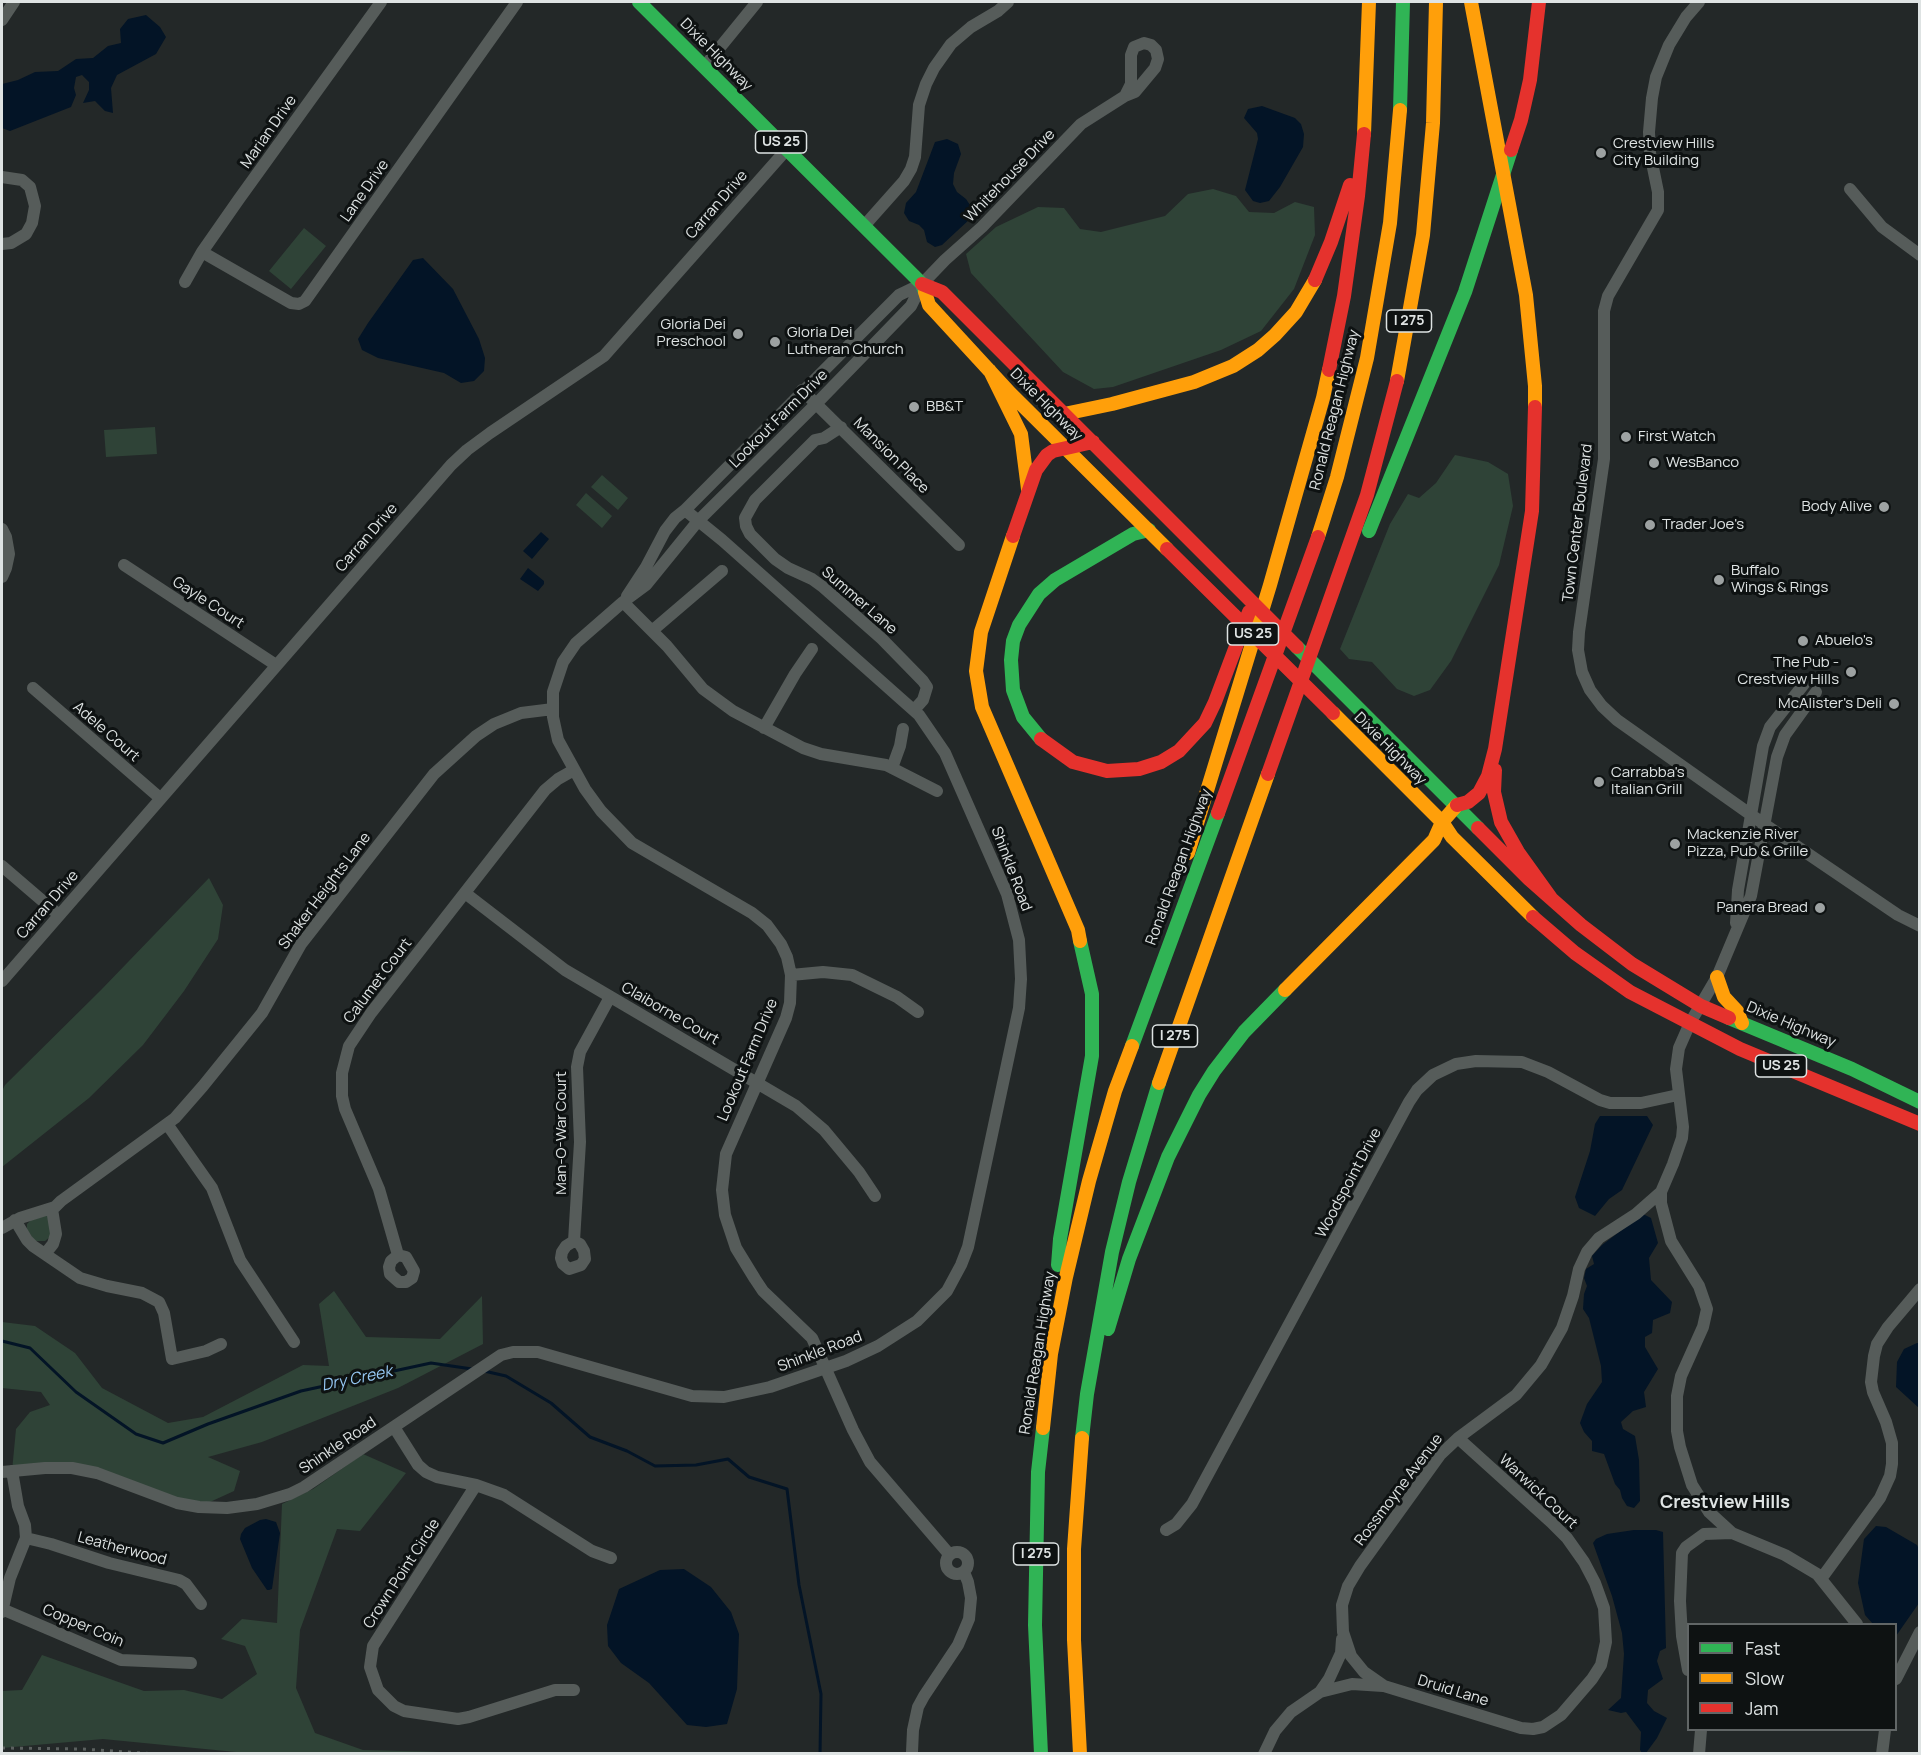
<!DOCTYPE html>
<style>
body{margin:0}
#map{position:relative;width:1921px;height:1755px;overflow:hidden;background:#232828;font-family:Manrope,sans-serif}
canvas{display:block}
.frame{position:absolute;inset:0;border:3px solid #dee3e3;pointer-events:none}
.legend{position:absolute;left:1687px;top:1623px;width:210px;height:108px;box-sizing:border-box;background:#0e1212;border:2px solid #616666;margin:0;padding:8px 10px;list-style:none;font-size:18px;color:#dee3e3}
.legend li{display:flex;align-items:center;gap:12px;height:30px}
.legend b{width:30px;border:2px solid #616666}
</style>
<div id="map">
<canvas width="1921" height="1755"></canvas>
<div class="frame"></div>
<ul class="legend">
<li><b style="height:8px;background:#30b455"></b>Fast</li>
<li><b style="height:8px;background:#ff9f0a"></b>Slow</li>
<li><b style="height:8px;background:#e5322d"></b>Jam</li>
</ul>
</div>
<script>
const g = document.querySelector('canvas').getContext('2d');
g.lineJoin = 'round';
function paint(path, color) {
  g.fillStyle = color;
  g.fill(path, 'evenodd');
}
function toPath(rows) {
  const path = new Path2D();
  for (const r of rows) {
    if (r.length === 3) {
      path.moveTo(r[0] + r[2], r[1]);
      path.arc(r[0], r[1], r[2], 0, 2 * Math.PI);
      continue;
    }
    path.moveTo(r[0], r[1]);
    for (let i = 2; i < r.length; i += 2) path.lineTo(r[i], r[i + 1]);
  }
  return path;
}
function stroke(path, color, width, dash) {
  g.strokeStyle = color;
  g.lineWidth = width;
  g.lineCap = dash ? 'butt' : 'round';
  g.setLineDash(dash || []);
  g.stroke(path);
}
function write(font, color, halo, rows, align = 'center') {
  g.font = font + ' Manrope,sans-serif';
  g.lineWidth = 6;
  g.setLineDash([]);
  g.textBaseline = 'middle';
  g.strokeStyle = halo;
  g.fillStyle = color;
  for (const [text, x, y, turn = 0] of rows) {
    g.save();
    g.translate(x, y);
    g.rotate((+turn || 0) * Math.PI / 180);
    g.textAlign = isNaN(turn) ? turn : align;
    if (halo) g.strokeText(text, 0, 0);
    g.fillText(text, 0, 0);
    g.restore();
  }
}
paint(toPath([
 [1213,189,1236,196,1249,212,1274,213,1295,202,1314,207,1315,235,1294,289,1261,331,1221,350,1113,387,1094,389,1063,372,971,273,966,254,996,227,1038,207,1064,208,1080,229,1101,232,1165,216,1188,194],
 [304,228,326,246,291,289,269,271],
 [155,427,157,454,106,457,104,430],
 [1455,455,1488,462,1508,474,1513,506,1499,565,1451,661,1430,690,1414,696,1397,689,1372,662,1349,659,1340,649,1390,524,1408,494,1419,498,1436,483],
 [602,475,628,498,618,510,591,487],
 [586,493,612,516,602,528,576,505],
 [209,878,223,905,218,939,184,991,143,1045,89,1098,2,1167,2,1091,5,1085,101,990],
 [44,1216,49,1216,51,1236,45,1241,35,1241,27,1230,27,1224,31,1220],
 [334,1291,366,1337,440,1339,482,1296,483,1344,398,1388,262,1442,208,1457,240,1471,234,1491,199,1507,97,1473,12,1471,16,1429,30,1412,50,1405,41,1392,2,1388,2,1322,35,1326,75,1353,102,1388,168,1423,203,1417,303,1365,329,1366,319,1304],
 [363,1454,406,1473,360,1531,337,1529,300,1630,296,1688,315,1733,363,1750,441,1752,441,1753,256,1754,103,1739,2,1748,2,1691,22,1690,42,1655,144,1691,184,1690,222,1699,257,1674,245,1646,221,1639,242,1619,277,1623,282,1504,313,1489]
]), '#2f4337');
paint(toPath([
 [146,15,160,27,166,37,156,54,117,75,111,88,113,113,105,111,95,101,83,103,89,90,89,82,82,75,76,77,74,88,76,95,71,107,10,131,2,128,2,84,18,80,35,72,58,71,76,59,93,58,108,46,121,43,120,29,128,19],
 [1262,106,1295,118,1301,124,1304,134,1303,147,1280,187,1269,201,1260,203,1253,201,1245,190,1258,139,1257,133,1244,118,1248,109],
 [947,139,958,144,961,154,954,173,953,184,957,192,966,199,972,208,971,218,942,245,935,247,927,242,924,230,919,225,909,221,904,213,906,203,916,192,935,142],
 [423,258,453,289,479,339,485,358,484,371,474,381,461,383,444,373,378,358,362,350,358,339,368,323,413,260],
 [541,532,549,539,532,559,523,551],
 [528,568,544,581,544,584,538,591,520,579],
 [1600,1116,1647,1116,1653,1125,1622,1190,1609,1199,1595,1216,1579,1208,1575,1197,1590,1151,1595,1124],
 [1643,1214,1651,1218,1658,1243,1649,1258,1651,1280,1672,1302,1670,1313,1653,1320,1652,1333,1645,1337,1645,1347,1658,1369,1644,1392,1646,1407,1633,1411,1621,1422,1623,1429,1635,1436,1639,1460,1640,1501,1634,1508,1627,1506,1622,1498,1620,1490,1615,1484,1604,1454,1592,1451,1592,1441,1584,1432,1580,1423,1587,1404,1602,1382,1601,1366,1589,1318,1583,1309,1584,1294,1587,1286,1584,1278,1586,1269,1594,1264,1592,1256,1602,1245],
 [1917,1343,1920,1343,1919,1408,1896,1387,1897,1362,1904,1349],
 [266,1519,276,1522,280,1533,272,1589,269,1590,267,1590,252,1568,240,1539,241,1534,245,1528,260,1520],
 [1876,1526,1886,1527,1917,1545,1919,1549,1919,1603,1896,1636,1896,1624,1873,1624,1865,1615,1858,1583,1864,1539],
 [1634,1530,1656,1530,1663,1532,1666,1648,1660,1651,1657,1661,1663,1679,1648,1690,1647,1703,1654,1711,1667,1718,1657,1738,1646,1753,1642,1753,1640,1750,1641,1732,1626,1712,1621,1713,1608,1710,1621,1698,1624,1654,1622,1633,1612,1596,1593,1543,1596,1539,1607,1534],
 [684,1569,711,1587,731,1612,739,1634,737,1689,727,1724,706,1727,687,1725,649,1683,621,1663,608,1646,607,1625,619,1589,660,1570]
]), '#031426');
stroke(toPath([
 [2,1341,30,1348,76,1392,136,1434,163,1443,208,1424,301,1391,431,1363,472,1369],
 [484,1371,506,1376,551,1403,590,1437,627,1451,655,1466,696,1465,728,1459,749,1477,787,1489,799,1585,821,1694,820,1754]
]), '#031426', 3);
stroke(toPath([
 [1699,2,1686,17,1669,45,1656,77,1652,98,1649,132,1650,153,1658,192,1658,210,1608,296,1604,311,1604,459,1579,632,1578,650,1582,672,1590,690,1602,706,1617,720,1764,824,1898,915,1920,926],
 [2,20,14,2],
 [704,67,757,2],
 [2,177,22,180,30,187,35,206,32,223,26,234,11,243,2,244],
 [1850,189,1882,227,1920,255],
 [864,226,904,181,911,169,915,157,919,105,926,84,934,68,951,44,971,27,998,11,1008,2],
 [202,252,291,303,299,304,305,301,517,2],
 [185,282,202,252,239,199,381,2],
 [802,390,959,545],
 [841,427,824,438,815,440,755,500,745,518,746,526,750,534,775,559,788,568,812,579,823,587,882,639,923,681,927,687,923,700,914,710],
 [2,529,6,537,9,554,6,568,2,577],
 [124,565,276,665],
 [627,596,646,567,665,531,675,518,685,510,899,295,922,284],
 [623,602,667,646,703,689,733,711,803,748,821,754,886,765,937,791],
 [653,630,722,571],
 [33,688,160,798],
 [1816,692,1785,735,1777,757,1751,896,1717,977,1690,1023,1679,1048,1676,1069,1683,1127,1682,1138,1673,1164,1661,1192,1661,1203,1671,1241,1699,1286,1707,1309,1703,1327,1681,1376,1677,1396,1677,1431,1680,1447,1692,1485,1709,1512,1732,1533,1785,1555,1817,1574,1857,1624],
 [764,728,795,674,812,649],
 [892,768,900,746,903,729],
 [2,866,59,915],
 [465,893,565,970,796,1106,824,1130,859,1172,875,1196],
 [1736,923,1738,890,1763,746,1770,727,1804,684],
 [791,975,823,972,852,975,897,997,918,1012],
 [2,981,451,465,467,450,490,433,604,356,787,149],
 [167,1124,212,1188,240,1260,294,1342],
 [15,1220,27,1240,33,1246,80,1278,107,1286,142,1293,159,1302,164,1313,172,1359,206,1351,221,1344],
 [2,1228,20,1218,55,1207,61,1201,175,1118,203,1086,262,1013,301,944,434,774,476,736,494,724,521,713,553,709],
 [574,1241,580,1244,584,1251,585,1259,581,1265,569,1269,563,1264,561,1258,562,1252,566,1246,574,1241,580,1142,577,1067,580,1052,610,997],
 [45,1254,53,1244,56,1234,52,1209],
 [398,1255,406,1257,414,1271,412,1278,406,1282,399,1282,390,1274,389,1267,391,1261,398,1255,379,1189,345,1109,342,1096,342,1073,349,1046,371,1013,545,790,558,779,574,770],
 [394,1427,418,1465,426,1472,437,1477,476,1485,504,1495,592,1551,611,1558],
 [1458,1438,1551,1522,1567,1538,1584,1562,1595,1583,1604,1608,1606,1642,1601,1665,1592,1679,1561,1715,1543,1727,1533,1729,1521,1728,1384,1686,1364,1672,1351,1656,1343,1632,1342,1605,1348,1586,1360,1566,1440,1455,1458,1438,1516,1395,1541,1365,1562,1328,1573,1296,1579,1269,1587,1252,1599,1238,1636,1214,1661,1192],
 [2,1472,45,1468,72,1468,97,1473,177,1503,199,1507,227,1508,257,1504,290,1494,304,1487,501,1355,513,1352,538,1352,692,1396,724,1397,770,1387,846,1361,878,1346,917,1321,947,1291,961,1265,968,1247,1019,1008,1021,979,1019,940,1007,894,945,753,919,715,722,540,685,510],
 [476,1485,373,1646,370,1667,378,1690,394,1706,404,1711,458,1719,469,1717,555,1690,574,1690],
 [1166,1530,1176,1524,1192,1504,1409,1102,1417,1090,1433,1075,1456,1064,1476,1061,1522,1062,1548,1072,1600,1100,1610,1103,1641,1103,1678,1095],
 [26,1538,51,1544,109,1563,179,1580,186,1584,201,1604],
 [957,1563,11],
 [949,1554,870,1462,853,1430,812,1338,763,1291,755,1279,736,1248,725,1215,722,1190,726,1154,786,1018,790,1003,791,975,787,957,781,944,767,925,752,913,632,843,601,811,585,789,558,740,553,717,553,692,563,662,576,643,623,602,646,585,698,521,817,403,911,306,922,284,945,260,982,227,1081,124,1125,96,1135,92,1155,68,1158,59,1156,50,1151,45,1144,43,1134,47,1131,55,1131,84,1125,96],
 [1821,1579,1880,1498,1890,1476,1892,1464,1892,1443,1886,1422,1873,1392,1871,1382,1874,1356,1877,1344,1888,1327,1920,1289],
 [2,1609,121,1660,191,1663],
 [2,1612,10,1578,26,1538,25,1525,18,1506,12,1471],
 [1688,1670,1682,1636,1680,1601,1682,1553,1686,1547,1704,1534,1732,1533],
 [1896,1679,1920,1632],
 [1320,1692,1329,1679,1341,1653,1342,1639],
 [912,1752,913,1730,918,1707,924,1696,958,1645,969,1619,971,1598,968,1582,964,1572],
 [1264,1754,1275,1731,1291,1712,1320,1692,1352,1684,1383,1686],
 [1699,1754,1701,1730],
 [1882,1754,1885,1730]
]), '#565c5a', 12);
stroke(toPath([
 [639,2,922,284,925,292],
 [1400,110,1403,2],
 [1369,531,1465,292,1511,150],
 [1297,647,1478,828],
 [1041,739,1023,717,1013,690,1011,660,1013,641,1019,625,1039,594,1055,580,1133,534,1149,530],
 [1729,1018,1852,1069,1920,1102],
 [1132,1046,1218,813],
 [1058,1265,1060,1239,1092,1056,1092,994,1080,941],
 [1108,1329,1129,1259,1168,1157,1199,1095,1214,1071,1244,1032,1285,990],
 [1082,1438,1087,1394,1112,1252,1129,1182,1159,1083],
 [1041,1754,1035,1625,1038,1472,1043,1428]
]), '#30b455', 14);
stroke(toPath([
 [1471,2,1526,295,1535,386,1535,407],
 [1364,134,1369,2],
 [925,292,929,305,1010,393,1167,549],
 [990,371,1021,434,1028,489],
 [1397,381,1423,235,1433,123,1436,2],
 [1064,414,1112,404,1194,382,1233,366,1258,350,1275,335,1296,312,1315,280],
 [1013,536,981,632,976,671,982,707,1078,930,1080,941],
 [1318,537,1337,477,1367,358,1390,223,1400,110],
 [1333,713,1442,822,1452,837,1533,917],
 [1188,853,1270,585,1323,398,1329,370],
 [1717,977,1724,997,1737,1011,1742,1023],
 [1285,990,1434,840,1442,822,1457,805],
 [1159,1083,1268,774],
 [1043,1428,1051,1354,1066,1277,1089,1181,1115,1091,1132,1046],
 [1080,1754,1074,1640,1074,1549,1082,1438]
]), '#ff9f0a', 14);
stroke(toPath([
 [1511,150,1521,120,1530,80,1539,2],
 [1315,280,1331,242,1350,185],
 [922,284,942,292,1297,647],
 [1329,370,1344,296,1358,196,1364,134],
 [1013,536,1036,470,1047,455,1053,451,1093,442],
 [1167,549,1333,713],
 [1041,739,1073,762,1107,771,1139,769,1161,762,1179,751,1205,723,1215,702,1249,612],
 [1495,770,1494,792,1501,822,1518,852,1551,898],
 [1268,774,1367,495,1397,381],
 [1457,805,1468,802,1479,793,1488,776,1495,749,1532,511,1535,407],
 [1218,813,1318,537],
 [1478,828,1529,879,1581,925,1632,964,1701,1006,1729,1018],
 [1533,917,1575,953,1630,992,1740,1049,1920,1124]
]), '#e5322d', 14);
stroke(toPath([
 [2,1748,82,1749,157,1754]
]), '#5b605f', 3, [3, 6]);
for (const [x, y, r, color] of [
 [1601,153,6,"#9da2a2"],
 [738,334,6,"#9da2a2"],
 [775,342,6,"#9da2a2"],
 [914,407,6,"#9da2a2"],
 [1626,437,6,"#9da2a2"],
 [1654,463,6,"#9da2a2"],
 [1884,507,6,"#9da2a2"],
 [1650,525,6,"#9da2a2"],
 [1719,580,6,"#9da2a2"],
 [1803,641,6,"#9da2a2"],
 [1851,672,6,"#9da2a2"],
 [1894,704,6,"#9da2a2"],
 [1599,782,6,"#9da2a2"],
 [1675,844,6,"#9da2a2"],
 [1820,908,6,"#9da2a2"]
]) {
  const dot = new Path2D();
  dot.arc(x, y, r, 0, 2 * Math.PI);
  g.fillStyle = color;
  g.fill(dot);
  stroke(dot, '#0e1212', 2);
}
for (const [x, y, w] of [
 [781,142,51],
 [1409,321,45],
 [1253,634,51],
 [1175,1036,45],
 [1781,1066,51],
 [1036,1554,45]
]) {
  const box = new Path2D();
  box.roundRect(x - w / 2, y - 11, w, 22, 4.5);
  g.fillStyle = '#0e1212';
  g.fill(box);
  stroke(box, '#dee3e3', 1.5);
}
write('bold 14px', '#dee3e3', null, [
 ["US 25",781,142],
 ["I 275",1409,321],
 ["US 25",1253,634],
 ["I 275",1175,1036],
 ["US 25",1781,1066],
 ["I 275",1036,1554]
]);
write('15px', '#dee3e3', '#0e1212', [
 ["Dixie Highway",716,55,45],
 ["Marian Drive",269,132,-55],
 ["Whitehouse Drive",1010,176,-46],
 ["Lane Drive",365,191,-55],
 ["Carran Drive",717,205,-49],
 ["Dixie Highway",1046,405,45],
 ["Ronald Reagan Highway",1335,410,-76],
 ["Lookout Farm Drive",779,419,-45],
 ["Mansion Place",891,456,45],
 ["Town Center Boulevard",1578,523,-83],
 ["Carran Drive",367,538,-49],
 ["Summer Lane",859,601,41],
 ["Gayle Court",208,603,33],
 ["Adele Court",106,732,41],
 ["Dixie Highway",1390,749,45],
 ["Ronald Reagan Highway",1179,867,-70],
 ["Shinkle Road",1011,869,69],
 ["Shaker Heights Lane",325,891,-53],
 ["Carran Drive",48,905,-49],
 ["Calumet Court",378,981,-53],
 ["Claiborne Court",670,1014,30],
 ["Dixie Highway",1791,1025,23],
 ["Lookout Farm Drive",748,1060,-67],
 ["Man-O-War Court",562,1133,-90],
 ["Woodspoint Drive",1349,1183,-62],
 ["Shinkle Road",820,1352,-21],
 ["Ronald Reagan Highway",1038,1353,-81],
 ["Shinkle Road",338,1446,-34],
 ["Rossmoyne Avenue",1399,1490,-53],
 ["Warwick Court",1538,1492,43],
 ["Leatherwood",122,1549,15],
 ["Crown Point Circle",402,1574,-57],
 ["Copper Coin",83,1626,23],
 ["Druid Lane",1453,1691,17]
]);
write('15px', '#dee3e3', '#0e1212', [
 ["Crestview Hills",1613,144],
 ["City Building",1613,161],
 ["Gloria Dei",726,325,"right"],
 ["Preschool",726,342,"right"],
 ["Gloria Dei",787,333],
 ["Lutheran Church",787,350],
 ["BB&T",926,407],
 ["First Watch",1638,437],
 ["WesBanco",1666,463],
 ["Body Alive",1872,507,"right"],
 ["Trader Joe's",1662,525],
 ["Buffalo",1731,571],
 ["Wings & Rings",1731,588],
 ["Abuelo's",1815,641],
 ["The Pub -",1839,663,"right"],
 ["Crestview Hills",1839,680,"right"],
 ["McAlister's Deli",1882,704,"right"],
 ["Carrabba's",1611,773],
 ["Italian Grill",1611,790],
 ["Mackenzie River",1687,835],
 ["Pizza, Pub & Grille",1687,852],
 ["Panera Bread",1808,908,"right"]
], 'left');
write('italic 16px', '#95c7f3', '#0e1212', [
 ["Dry Creek",357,1379,-12]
]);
write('bold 18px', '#dee3e3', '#0e1212', [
 ["Crestview Hills",1725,1503]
]);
</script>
